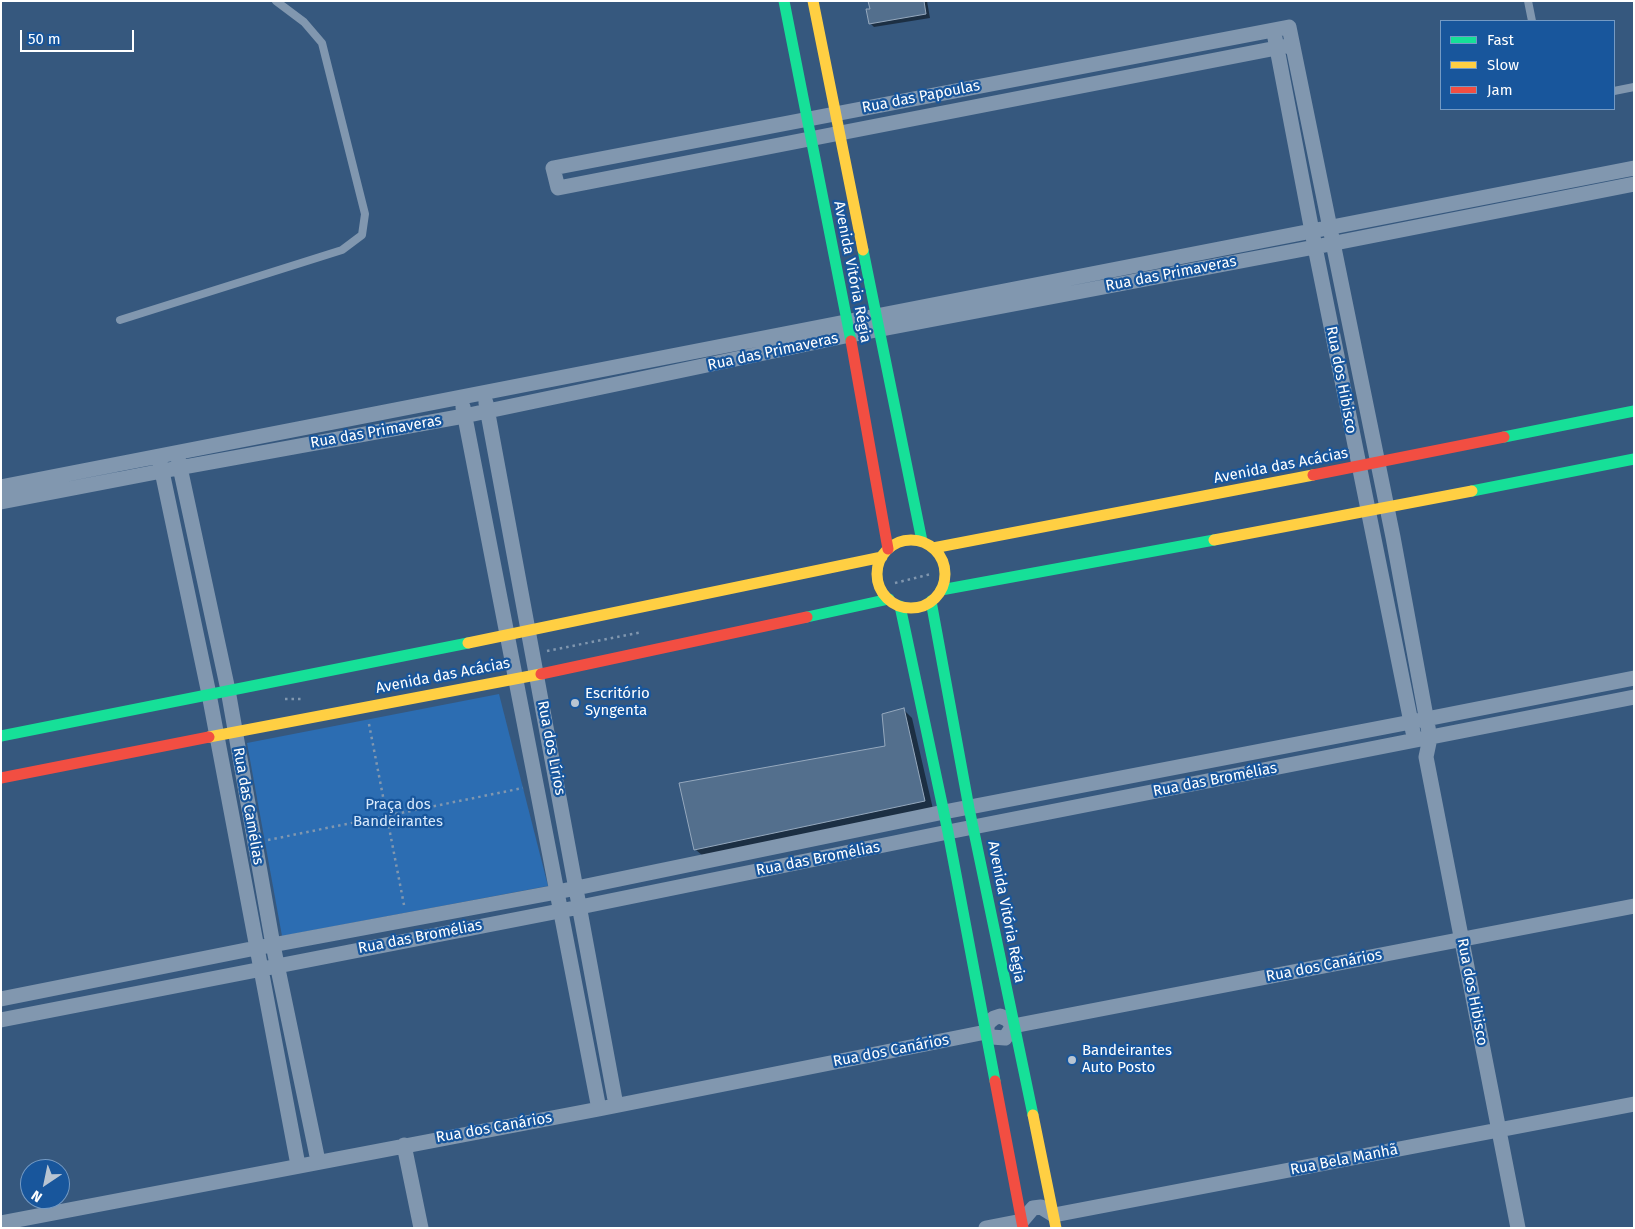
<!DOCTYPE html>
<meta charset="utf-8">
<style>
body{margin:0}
#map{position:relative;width:1635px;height:1229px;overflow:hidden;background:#36587e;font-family:"Fira Sans",sans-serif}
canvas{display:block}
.frame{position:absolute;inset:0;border:2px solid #fff;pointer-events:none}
.legend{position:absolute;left:1440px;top:20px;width:175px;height:90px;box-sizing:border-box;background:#18569c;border:1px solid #749ac4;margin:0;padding:6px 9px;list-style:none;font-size:15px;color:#fff}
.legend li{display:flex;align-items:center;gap:10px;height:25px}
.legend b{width:25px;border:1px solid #749ac4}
.north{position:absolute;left:20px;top:1159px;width:50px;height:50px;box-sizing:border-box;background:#18569c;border:1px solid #749ac4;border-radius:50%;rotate:214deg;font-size:14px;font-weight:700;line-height:20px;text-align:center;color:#fff}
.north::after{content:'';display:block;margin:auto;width:18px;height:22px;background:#b9c5d2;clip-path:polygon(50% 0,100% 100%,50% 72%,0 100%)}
.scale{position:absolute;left:20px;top:30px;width:114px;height:22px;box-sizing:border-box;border:2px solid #fff;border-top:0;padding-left:6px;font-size:15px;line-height:18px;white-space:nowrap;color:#fff;-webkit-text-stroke:4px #18569c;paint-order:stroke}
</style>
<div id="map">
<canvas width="1635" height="1229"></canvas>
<div class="frame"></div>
<ul class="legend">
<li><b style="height:6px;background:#16e098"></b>Fast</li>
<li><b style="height:6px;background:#ffcf43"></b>Slow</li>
<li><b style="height:6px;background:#f24e42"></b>Jam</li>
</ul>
<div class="north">N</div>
<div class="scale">50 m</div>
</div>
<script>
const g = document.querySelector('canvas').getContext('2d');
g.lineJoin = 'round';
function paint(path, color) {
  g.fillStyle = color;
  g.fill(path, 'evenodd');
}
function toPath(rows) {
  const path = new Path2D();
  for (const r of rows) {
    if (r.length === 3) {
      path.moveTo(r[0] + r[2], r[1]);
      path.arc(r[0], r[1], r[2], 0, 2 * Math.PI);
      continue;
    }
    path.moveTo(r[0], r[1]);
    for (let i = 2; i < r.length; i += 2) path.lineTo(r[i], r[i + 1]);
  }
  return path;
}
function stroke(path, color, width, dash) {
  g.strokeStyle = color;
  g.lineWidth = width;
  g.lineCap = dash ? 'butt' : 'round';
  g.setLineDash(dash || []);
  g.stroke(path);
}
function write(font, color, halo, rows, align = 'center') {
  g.font = font + ' "Fira Sans",sans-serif';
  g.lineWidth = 4.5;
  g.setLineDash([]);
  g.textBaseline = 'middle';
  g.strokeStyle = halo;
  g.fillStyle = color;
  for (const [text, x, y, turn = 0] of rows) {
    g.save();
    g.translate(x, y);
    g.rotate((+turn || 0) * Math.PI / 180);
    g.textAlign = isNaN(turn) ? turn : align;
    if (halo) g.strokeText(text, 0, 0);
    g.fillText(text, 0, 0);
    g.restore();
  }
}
paint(toPath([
 [499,694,548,886,282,936,247,743]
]), '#2c6db2');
paint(toPath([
 [870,1,927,1,930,18,874,27,870,23,871,10],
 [903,709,912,718,933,809,704,857,695,849,887,747]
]), '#0007');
const building = toPath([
 [868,1,924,1,926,14,869,24,866,9,870,9,868,1],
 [904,708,925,801,694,850,679,783,885,746,882,714,904,708]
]);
paint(building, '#536f8d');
stroke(building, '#95a8bd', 1);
stroke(toPath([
 [895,583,931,574],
 [547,651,642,632],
 [285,699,302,699],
 [369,724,404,905],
 [268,840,523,788]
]), '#8197af', 2.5, [2.5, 4]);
stroke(toPath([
 [1528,1,1532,21],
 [1614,91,1634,87],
 [120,320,342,250,362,235,365,214,322,43,304,22,276,1]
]), '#8197af', 8);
stroke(toPath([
 [1275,38,1315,247,1413,732],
 [1292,45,558,188,553,168,1289,27,1393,537,1430,738,1426,757,1518,1228],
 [486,403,616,1105],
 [463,407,599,1109],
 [178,458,228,690,273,945,318,1161],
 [160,462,209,694,298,1165],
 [1,487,1634,168],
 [1,502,162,471,464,416,850,335,1315,247,1634,184],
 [1,999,256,948,557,892,944,812,1411,722,1634,678],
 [1,1020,580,907,948,832,1634,697],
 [1013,1026,1634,906],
 [986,1032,988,1023,994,1018,1000,1016,1007,1019,1013,1026],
 [986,1032,992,1037,1005,1038,1013,1026],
 [404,1145,421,1228],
 [1054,1215,1634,1104],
 [1022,1221,1033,1208,1041,1207,1054,1215],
 [1,1223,599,1109,986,1032],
 [986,1228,1022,1221]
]), '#8197af', 15);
stroke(toPath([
 [784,1,851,341],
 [863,250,922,541],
 [1504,437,1634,411],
 [1472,491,1634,459],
 [941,590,1214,540],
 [931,601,969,808,1033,1115],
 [900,606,948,832,995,1081],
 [807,617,889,599],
 [1,736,468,643]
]), '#16e098', 11);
stroke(toPath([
 [813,1,863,250],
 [1214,540,1472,491],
 [911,574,34],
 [933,548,1313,475],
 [468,643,882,557],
 [209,737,541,674],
 [1033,1115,1056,1228]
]), '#ffcf43', 11);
stroke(toPath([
 [851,341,888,549],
 [1313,475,1504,437],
 [541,674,807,617],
 [1,778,209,737],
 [995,1081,1023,1228]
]), '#f24e42', 11);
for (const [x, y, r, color] of [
 [575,703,5,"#b9c5d2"],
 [1072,1060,5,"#b9c5d2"]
]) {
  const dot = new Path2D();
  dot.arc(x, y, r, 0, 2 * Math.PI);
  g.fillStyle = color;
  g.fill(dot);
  stroke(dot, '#18569c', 2);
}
write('15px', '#fff', '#18569c', [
 ["Rua das Papoulas",921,97,-11],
 ["Avenida Vitória Régia",852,272,79],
 ["Rua das Primaveras",1171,274,-11],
 ["Rua das Primaveras",773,352,-12],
 ["Rua dos Hibisco",1341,380,79],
 ["Rua das Primaveras",376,432,-10],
 ["Avenida das Acácias",1281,466,-11],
 ["Avenida das Acácias",443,676,-11],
 ["Rua dos Lírios",551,748,79],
 ["Rua das Bromélias",1215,780,-11],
 ["Rua das Camélias",248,806,80],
 ["Rua das Bromélias",818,859,-11],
 ["Avenida Vitória Régia",1006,912,79],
 ["Rua das Bromélias",420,937,-11],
 ["Rua dos Canários",1324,966,-11],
 ["Rua dos Hibisco",1472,992,79],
 ["Rua dos Canários",891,1051,-11],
 ["Rua dos Canários",494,1128,-10],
 ["Rua Bela Manhã",1344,1160,-11]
]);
write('15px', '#fff', '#18569c', [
 ["Escritório",585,694],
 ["Syngenta",585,711],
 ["Bandeirantes",1082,1051],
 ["Auto Posto",1082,1068]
], 'left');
write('15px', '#d7e9fc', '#18569c', [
 ["Praça dos",398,805],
 ["Bandeirantes",398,822]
]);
</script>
